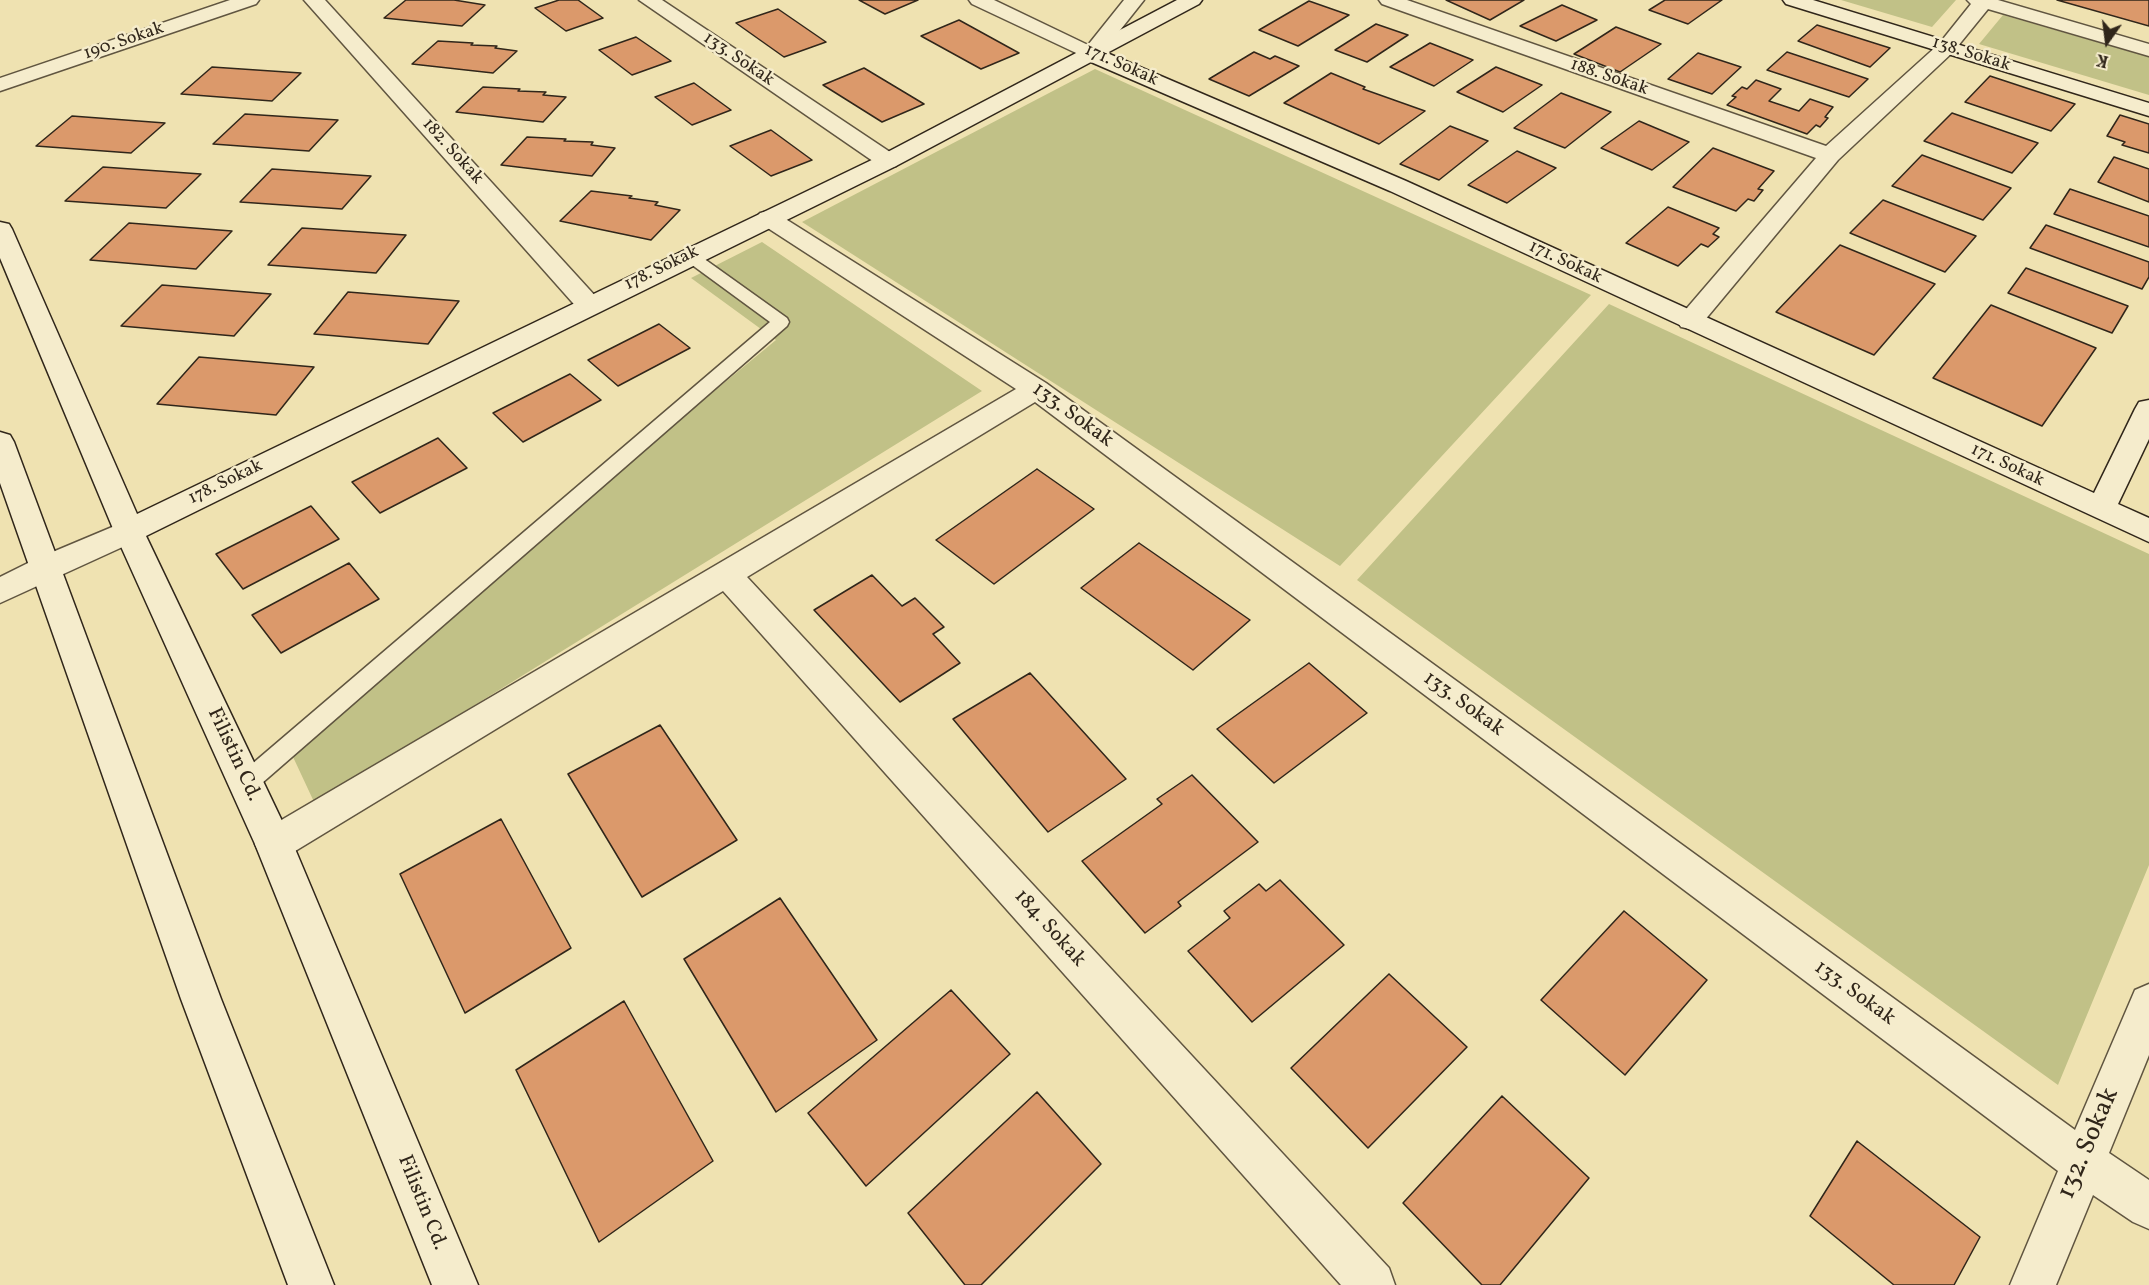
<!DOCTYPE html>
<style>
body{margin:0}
#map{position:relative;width:2149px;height:1285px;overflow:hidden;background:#efe2b1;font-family:Vollkorn,serif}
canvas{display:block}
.north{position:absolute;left:2077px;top:12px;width:60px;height:60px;-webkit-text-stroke:4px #f5eccc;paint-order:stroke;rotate:194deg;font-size:16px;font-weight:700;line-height:24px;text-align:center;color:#30261a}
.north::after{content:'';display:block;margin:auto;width:21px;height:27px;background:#30261a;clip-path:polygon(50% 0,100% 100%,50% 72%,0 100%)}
</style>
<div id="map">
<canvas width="2149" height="1285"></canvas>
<div class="north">K</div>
</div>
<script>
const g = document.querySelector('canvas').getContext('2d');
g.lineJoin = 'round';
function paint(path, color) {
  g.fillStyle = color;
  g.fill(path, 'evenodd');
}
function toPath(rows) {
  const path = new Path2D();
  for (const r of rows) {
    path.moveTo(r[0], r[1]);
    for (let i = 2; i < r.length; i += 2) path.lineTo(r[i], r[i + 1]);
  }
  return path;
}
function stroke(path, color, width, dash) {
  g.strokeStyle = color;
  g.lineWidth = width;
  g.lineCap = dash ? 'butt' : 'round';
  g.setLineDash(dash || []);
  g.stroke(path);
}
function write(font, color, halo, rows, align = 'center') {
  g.font = font + ' Vollkorn,serif';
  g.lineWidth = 5;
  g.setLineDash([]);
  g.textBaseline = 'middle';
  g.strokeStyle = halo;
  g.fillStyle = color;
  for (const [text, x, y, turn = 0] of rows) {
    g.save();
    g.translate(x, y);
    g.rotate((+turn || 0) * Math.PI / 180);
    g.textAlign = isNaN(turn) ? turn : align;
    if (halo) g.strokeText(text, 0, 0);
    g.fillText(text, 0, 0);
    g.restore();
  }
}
paint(toPath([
 [1841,0,1956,0,1932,27],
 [2003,15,2149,57,2149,95,1979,44],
 [1095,69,1591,295,1340,566,802,222],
 [762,242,982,391,315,804,287,744,776,340,691,278],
 [1609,304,2149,554,2149,865,2058,1085,1357,580]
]), '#c1c187');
const building = toPath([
 [406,0,454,0,485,5,462,26,384,18,406,0],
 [559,0,578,0,603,18,566,31,535,8,559,0],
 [859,0,918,0,885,14,859,0],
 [1446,0,1524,0,1490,20,1446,0],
 [1665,0,1722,0,1688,24,1649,10,1665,0],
 [2057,0,2149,0,2149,26,2057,0],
 [1309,1,1349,15,1298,46,1259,30,1309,1],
 [1562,5,1597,20,1556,41,1520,26,1562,5],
 [778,9,826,42,784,57,736,23,778,9],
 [959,20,1019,53,981,69,921,36,959,20],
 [1376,24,1408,35,1367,62,1335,50,1376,24],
 [1817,25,1890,48,1870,67,1798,41,1817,25],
 [1616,27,1661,44,1620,72,1574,54,1616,27],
 [636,37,671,61,632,75,599,50,636,37],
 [438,41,473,43,471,45,497,46,495,48,517,51,493,73,412,64,438,41],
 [1430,43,1473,60,1434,86,1390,67,1430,43],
 [1254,52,1270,59,1275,56,1299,66,1249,96,1209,79,1254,52],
 [1787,52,1868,79,1849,97,1767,70,1787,52],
 [1698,53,1741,67,1712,94,1668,79,1698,53],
 [212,67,301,73,272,101,181,94,212,67],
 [1496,67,1542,85,1503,112,1457,92,1496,67],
 [864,68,924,104,882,122,823,85,864,68],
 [1331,73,1365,87,1363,89,1425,111,1379,144,1284,103,1331,73],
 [1990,76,2075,104,2051,131,1965,102,1990,76],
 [1756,80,1781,89,1769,101,1799,111,1810,99,1833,107,1825,117,1828,118,1820,127,1816,125,1807,134,1727,105,1736,97,1732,96,1742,87,1747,89,1756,80],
 [694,83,731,110,692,125,655,97,694,83],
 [483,87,520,89,518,91,546,92,543,95,566,97,543,122,456,112,483,87],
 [1561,93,1611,112,1565,148,1514,128,1561,93],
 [1952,113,2038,143,2012,173,1924,141,1952,113],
 [245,114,338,120,309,151,213,144,245,114],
 [2120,115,2149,124,2149,153,2122,145,2125,142,2107,136,2120,115],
 [72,116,165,123,131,153,36,146,72,116],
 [1639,121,1689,142,1652,170,1601,148,1639,121],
 [1450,126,1488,141,1439,180,1400,164,1450,126],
 [771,130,812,160,771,176,730,146,771,130],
 [527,137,566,139,564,141,593,142,591,145,615,148,592,176,501,165,527,137],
 [1713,148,1774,171,1758,189,1763,190,1754,201,1748,199,1736,211,1673,187,1713,148],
 [1517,151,1556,168,1507,203,1468,185,1517,151],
 [1922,155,2011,188,1983,220,1892,186,1922,155],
 [2114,157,2149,169,2149,202,2098,182,2114,157],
 [103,167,201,174,166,208,65,201,103,167],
 [272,169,371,176,342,209,240,202,272,169],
 [2070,189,2149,216,2149,247,2054,214,2070,189],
 [591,191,632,196,629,198,658,202,655,205,680,210,651,240,560,221,591,191],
 [1883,200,1976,236,1945,272,1850,233,1883,200],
 [1668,207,1719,228,1713,234,1719,237,1708,247,1701,244,1678,266,1626,243,1668,207],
 [129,223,232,231,196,269,90,260,129,223],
 [2046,225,2149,262,2149,277,2142,289,2030,248,2046,225],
 [302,228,406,235,376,273,268,265,302,228],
 [1840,245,1935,284,1874,355,1776,312,1840,245],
 [2026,268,2128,306,2112,333,2008,293,2026,268],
 [162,285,271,294,234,336,121,326,162,285],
 [348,292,459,301,428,344,314,334,348,292],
 [1991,305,2096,348,2042,426,1933,378,1991,305],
 [659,324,690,348,618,386,588,360,659,324],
 [199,357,314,367,276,415,157,404,199,357],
 [570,374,601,400,523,442,493,413,570,374],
 [438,438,467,468,380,513,352,482,438,438],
 [1037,469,1094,509,994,584,936,540,1037,469],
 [311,506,339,539,243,589,216,554,311,506],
 [1139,543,1250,620,1193,670,1081,588,1139,543],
 [349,563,379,599,281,653,252,615,349,563],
 [872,575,902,606,915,598,944,627,933,634,960,663,900,702,814,610,872,575],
 [1309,663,1367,713,1274,783,1217,729,1309,663],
 [1030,673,1126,779,1048,832,953,719,1030,673],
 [660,725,737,840,642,897,568,774,660,725],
 [1192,775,1258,842,1178,902,1181,906,1145,933,1082,861,1162,804,1157,799,1192,775],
 [501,819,571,948,465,1013,400,874,501,819],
 [1280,880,1344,945,1252,1022,1188,951,1230,918,1224,911,1259,884,1266,891,1280,880],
 [780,898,877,1040,776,1112,684,959,780,898],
 [1624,911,1707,980,1625,1075,1541,1000,1624,911],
 [1389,974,1467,1047,1368,1148,1291,1068,1389,974],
 [951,990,1010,1054,866,1186,808,1113,951,990],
 [624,1001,713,1161,599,1242,516,1070,624,1001],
 [1037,1092,1101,1164,981,1285,965,1285,908,1213,1037,1092],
 [1502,1096,1589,1178,1500,1285,1482,1285,1403,1203,1502,1096],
 [1857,1141,1980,1237,1954,1285,1894,1285,1810,1216,1857,1141]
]);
paint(building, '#db996b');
stroke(building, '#30261a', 1.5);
const lane = toPath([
 [690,251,696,253,787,318,789,322,787,326,254,790,246,793,238,790,235,783,238,776,770,322,684,259,682,256,690,251]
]);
const street = toPath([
 [230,0,259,0,256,4,0,91,0,78,230,0],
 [304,0,325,0,598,299,602,305,598,311,589,313,580,311,304,0],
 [639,0,662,0,896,156,899,161,896,166,888,168,880,166,639,0],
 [969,0,994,0,1088,45,1124,0,1144,0,1098,58,1091,60,972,4,969,0],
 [1379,0,1407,0,1826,146,1939,44,1971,4,1967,0,1998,0,2149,44,2149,56,1988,9,1953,52,1838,160,1699,327,1690,329,1681,327,1677,321,1681,315,1816,158,1382,4,1379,0],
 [768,211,776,213,1046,383,2075,1130,2135,990,2149,984,2149,1055,2109,1153,2149,1180,2149,1229,2133,1222,2093,1195,2056,1285,2010,1285,2058,1171,1035,402,747,577,1389,1268,1395,1285,1341,1285,723,591,287,856,274,861,261,856,255,844,261,832,1016,389,760,223,756,218,760,213,768,211],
 [129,520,140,523,144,531,140,539,0,603,0,577,36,559,129,520]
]);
const secondary = toPath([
 [1177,0,1202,0,1199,4,1107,53,1406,181,2094,493,2135,409,2139,402,2149,400,2149,439,2118,504,2149,518,2149,542,1390,191,1091,62,896,166,146,536,293,844,478,1285,432,1285,255,844,114,531,0,258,0,222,9,224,12,229,137,514,880,156,1177,0],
 [1783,0,1813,0,2149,103,2149,116,1786,4,1783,0],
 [0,432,10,435,14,442,221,999,334,1285,288,1285,181,999,0,483,0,432]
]);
stroke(lane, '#605540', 3);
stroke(street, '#605540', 3);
stroke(secondary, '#30261a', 3);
paint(lane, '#f5eccc');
paint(street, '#f5eccc');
paint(secondary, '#f5eccc');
write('18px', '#30261a', '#f5eccc', [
 ["190. Sokak",124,42,-19],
 ["138. Sokak",1971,55,17],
 ["133. Sokak",738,60,34],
 ["171. Sokak",1121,66,24],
 ["188. Sokak",1609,78,19],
 ["182. Sokak",452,152,48],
 ["171. Sokak",1565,263,25],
 ["178. Sokak",662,269,-26],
 ["171. Sokak",2007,466,25],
 ["178. Sokak",226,483,-26]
]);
write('21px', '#30261a', '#f5eccc', [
 ["133. Sokak",1072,416,36],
 ["133. Sokak",1463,705,36],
 ["Filistin Cd.",233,755,65],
 ["184. Sokak",1049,929,48],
 ["133. Sokak",1854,994,36],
 ["Filistin Cd.",421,1203,68]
]);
write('26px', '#30261a', '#f5eccc', [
 ["132. Sokak",2090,1144,-67]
]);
</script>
